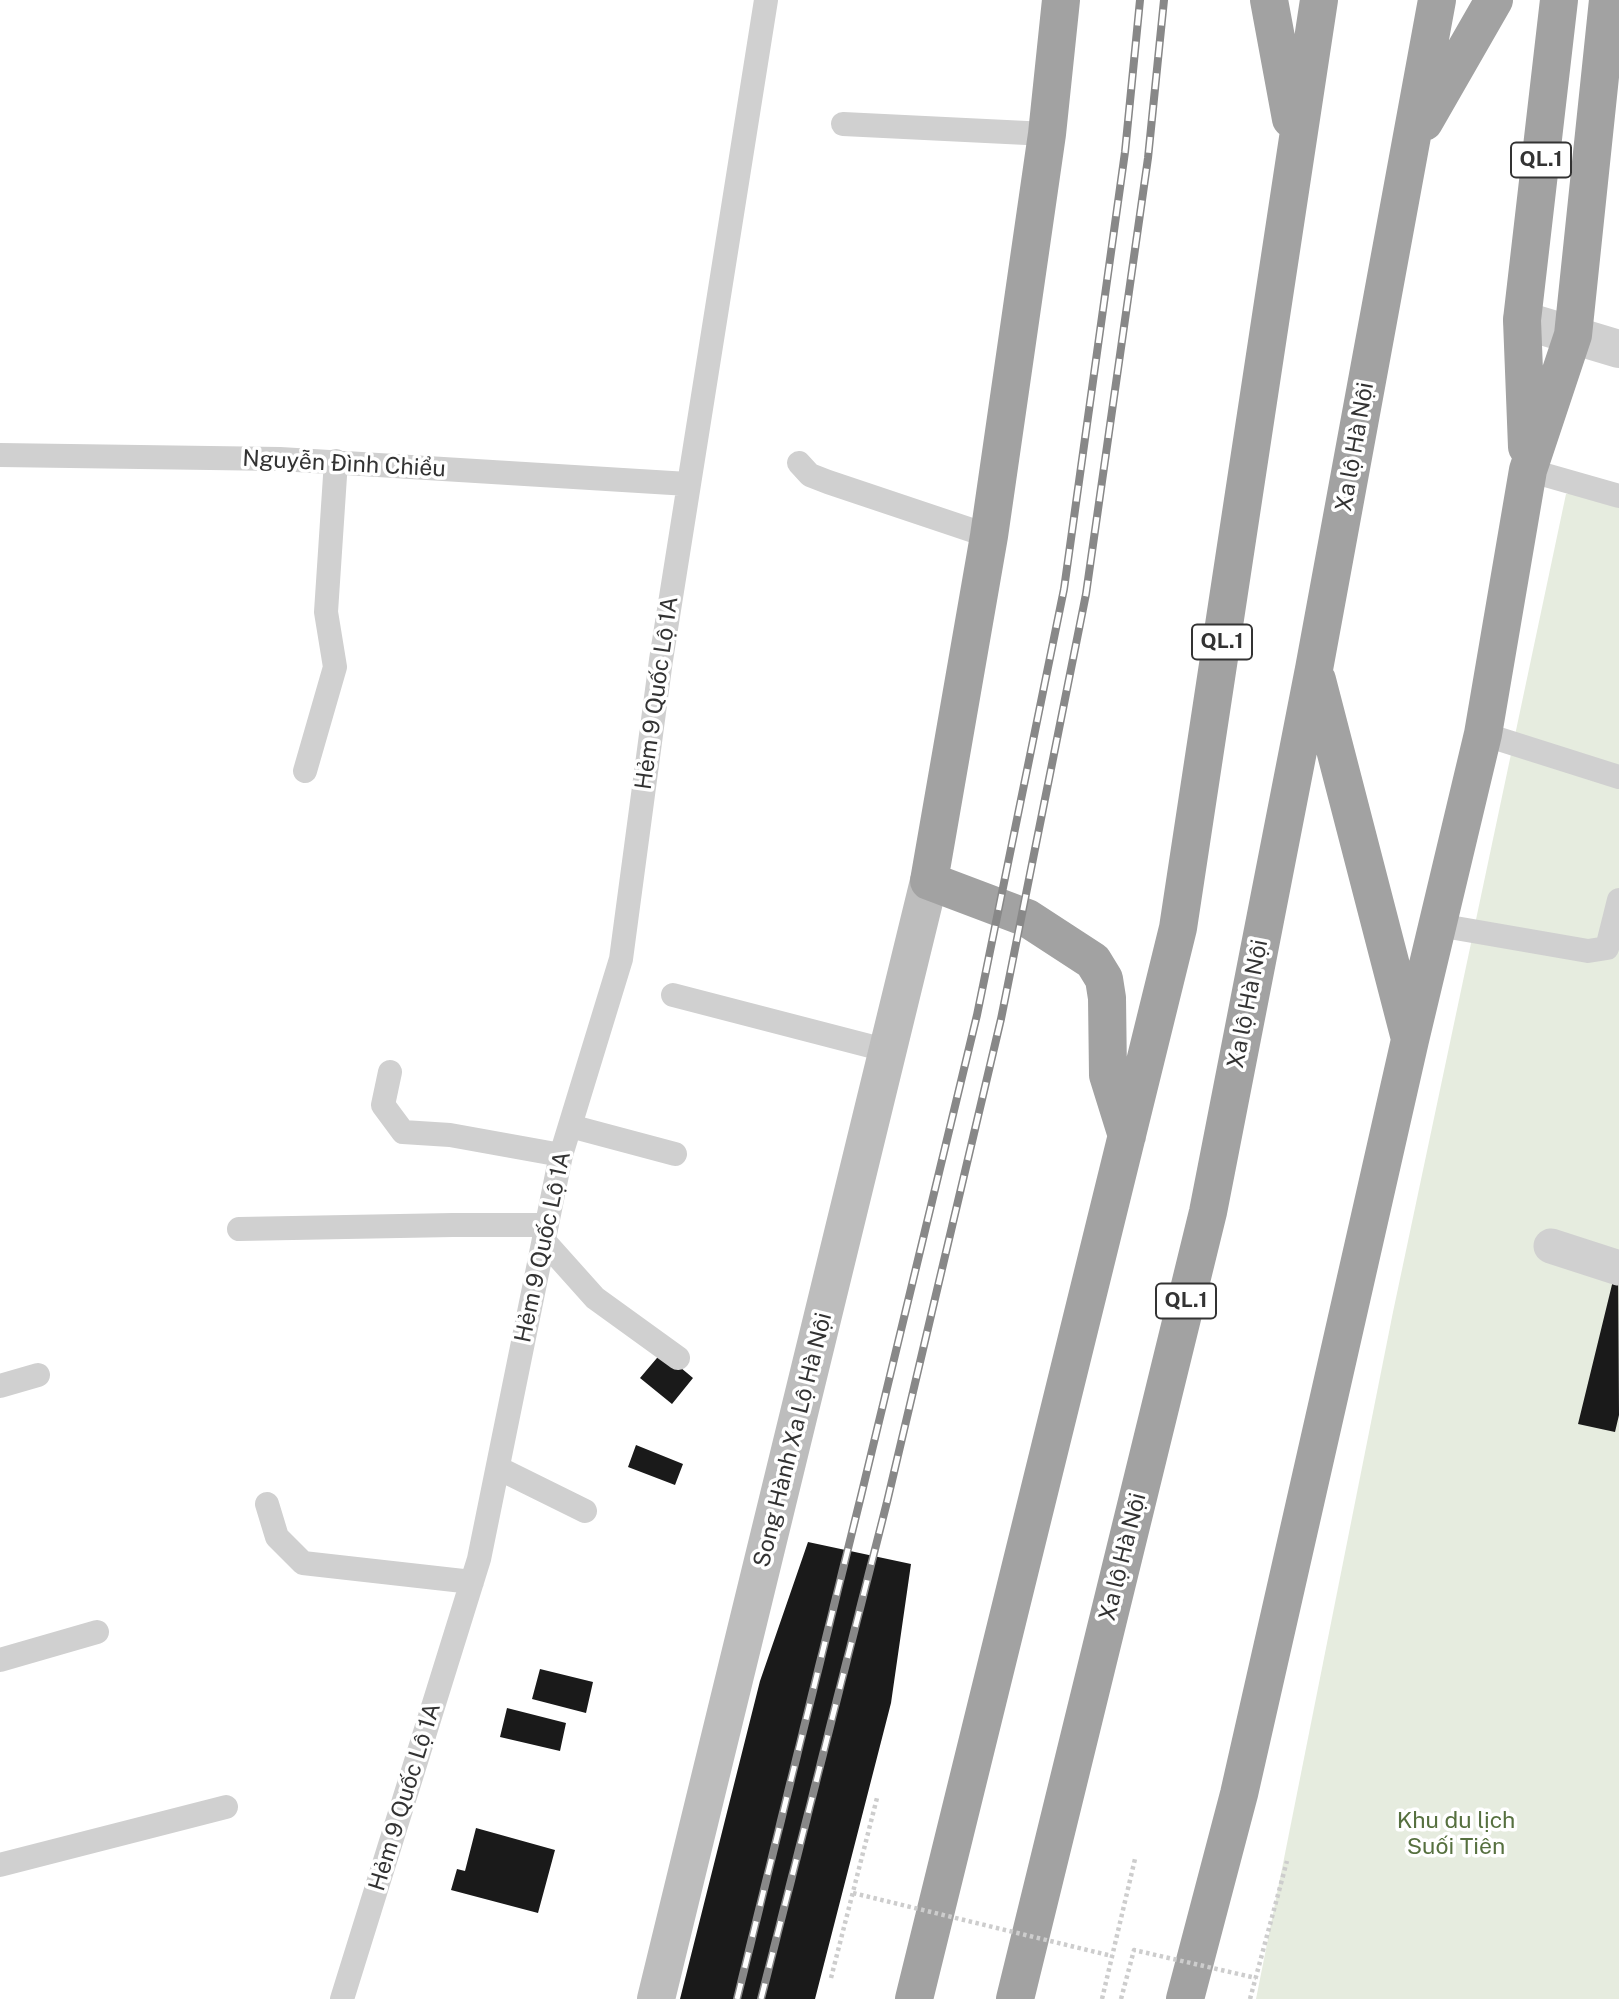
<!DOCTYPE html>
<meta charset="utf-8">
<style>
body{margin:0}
canvas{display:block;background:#fff}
</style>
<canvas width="1619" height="1999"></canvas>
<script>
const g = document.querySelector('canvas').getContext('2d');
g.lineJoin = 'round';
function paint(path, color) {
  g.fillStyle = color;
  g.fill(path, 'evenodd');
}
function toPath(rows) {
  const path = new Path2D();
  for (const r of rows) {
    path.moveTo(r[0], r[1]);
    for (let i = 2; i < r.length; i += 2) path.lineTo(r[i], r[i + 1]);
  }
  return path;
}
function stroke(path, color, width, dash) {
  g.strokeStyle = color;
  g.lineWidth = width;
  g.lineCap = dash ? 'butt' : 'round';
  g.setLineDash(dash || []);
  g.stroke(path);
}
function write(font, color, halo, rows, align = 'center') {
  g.font = font + ' "Public Sans",sans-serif';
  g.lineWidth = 7;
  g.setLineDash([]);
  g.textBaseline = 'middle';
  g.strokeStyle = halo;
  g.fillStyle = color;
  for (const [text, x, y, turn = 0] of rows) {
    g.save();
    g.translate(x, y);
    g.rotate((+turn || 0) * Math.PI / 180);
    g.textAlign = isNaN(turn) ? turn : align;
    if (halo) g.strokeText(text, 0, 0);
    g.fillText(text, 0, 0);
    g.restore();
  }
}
paint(toPath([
 [1619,487,1619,1999,1256,1999,1393,1312,1566,494]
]), '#e6ecdf');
paint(toPath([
 [1618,1260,1619,1415,1615,1432,1578,1424],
 [662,1352,693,1378,672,1404,640,1378],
 [636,1445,683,1464,675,1485,628,1467],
 [808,1542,911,1564,891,1703,815,1999,680,1999,760,1681],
 [540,1669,593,1682,586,1713,532,1699],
 [507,1708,566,1723,560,1751,500,1737],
 [476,1828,555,1850,538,1913,451,1890,457,1869,465,1871]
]), '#1a1a1a');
stroke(toPath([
 [831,1978,877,1798],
 [1102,1999,1135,1859],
 [1250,1999,1287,1861]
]), '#cdcdcd', 4.5, [3.5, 3.5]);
stroke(toPath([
 [843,124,1047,134],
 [0,455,280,459,688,484],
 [799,463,810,475,828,482,989,536],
 [1528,470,1619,496],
 [1483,734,1619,777],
 [305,771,335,667,326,612,336,461],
 [1438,925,1588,951,1607,948,1619,900],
 [673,995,889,1051],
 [390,1072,383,1105,403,1132,450,1135,561,1155],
 [570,1126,675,1154],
 [239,1229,453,1225,547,1225],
 [544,1241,595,1298,678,1358],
 [0,1386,38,1375],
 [498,1468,585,1511],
 [267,1504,277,1537,303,1563,472,1582],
 [0,1660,97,1632],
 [0,1865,226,1807],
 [342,1999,479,1559,561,1155,621,959,661,660,766,0]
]), '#d0d0d0', 24);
stroke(toPath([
 [1551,1246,1619,1268]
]), '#d0d0d0', 35);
stroke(toPath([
 [1522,320,1619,349]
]), '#d0d0d0', 38);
stroke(toPath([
 [656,1999,929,881]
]), '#bdbdbd', 38);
stroke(toPath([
 [1061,0,1047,134,989,536,929,881,1027,918,1093,961,1104,979,1107,998,1108,1075,1127,1136],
 [1269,0,1291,119],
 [1424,122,1494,0],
 [1527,447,1522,320,1559,0],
 [1317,680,1409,1035],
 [914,1999,1178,928,1319,0],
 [1015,1999,1208,1212,1314,669,1437,0],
 [1185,1999,1239,1794,1410,1040,1483,734,1528,470,1573,335,1608,0]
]), '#a2a2a2', 38);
const rail = toPath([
 [737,1999,861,1496,977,1015,1064,589,1125,152,1140,0],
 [761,1999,887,1502,1001,1019,1086,594,1148,158,1164,0]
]);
stroke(rail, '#888', 8);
stroke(rail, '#fff', 5, [16]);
stroke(toPath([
 [853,1893,1112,1956],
 [1121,1999,1134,1950,1256,1978]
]), '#cdcdcd', 4.5, [3.5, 3.5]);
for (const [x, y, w] of [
 [1541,160,60],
 [1222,642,60],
 [1186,1301,60]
]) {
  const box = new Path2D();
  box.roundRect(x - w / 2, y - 17.5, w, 35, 5);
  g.fillStyle = '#fff';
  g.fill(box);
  stroke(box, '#333', 2);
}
write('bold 21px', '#333', null, [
 ["QL.1",1541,160],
 ["QL.1",1222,642],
 ["QL.1",1186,1301]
]);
write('23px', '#333', '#fff', [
 ["Xa lộ Hà Nội",1355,447,-80],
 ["Nguyễn Đình Chiểu",344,464,3],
 ["Hẻm 9 Quốc Lộ 1A",657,693,-82],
 ["Xa lộ Hà Nội",1248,1004,-79],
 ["Hẻm 9 Quốc Lộ 1A",543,1247,-78],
 ["Song Hành Xa Lộ Hà Nội",793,1440,-76],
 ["Xa lộ Hà Nội",1123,1557,-76],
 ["Hẻm 9 Quốc Lộ 1A",405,1797,-73]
]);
write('23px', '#56703f', '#fff', [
 ["Khu du lịch",1456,1821],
 ["Suối Tiên",1456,1847]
]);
</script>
